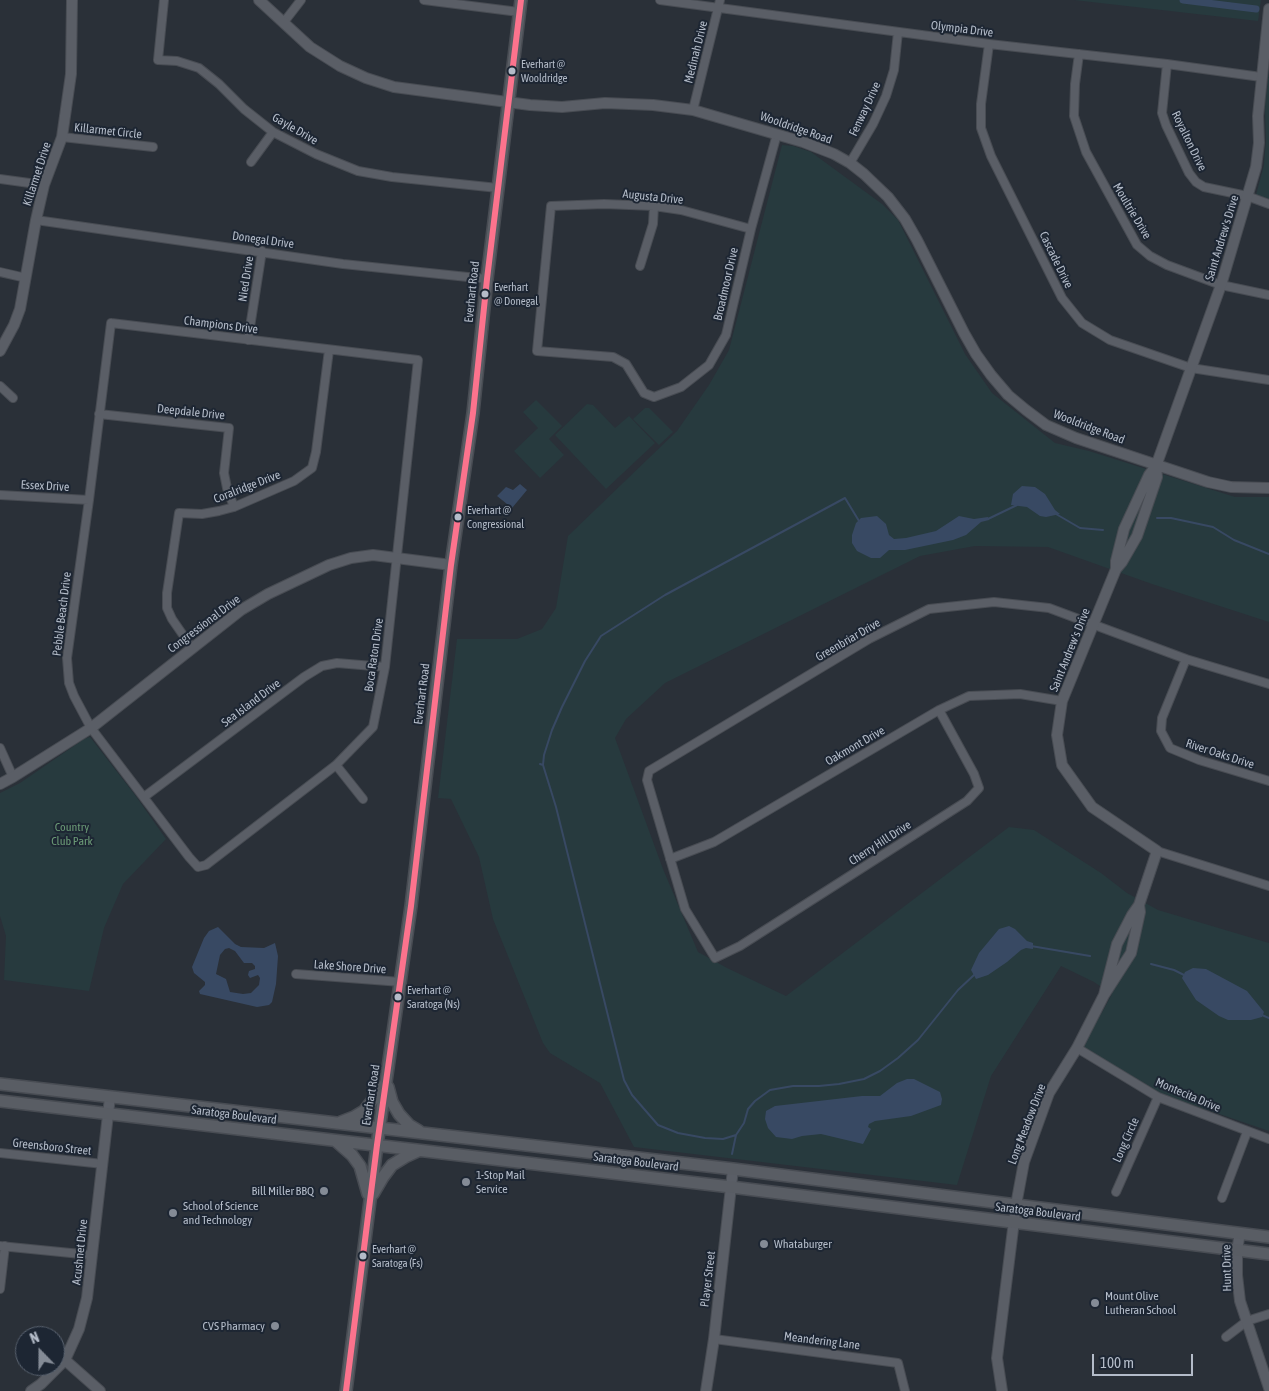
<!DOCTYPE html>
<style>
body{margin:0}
#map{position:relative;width:1269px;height:1391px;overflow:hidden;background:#2a3038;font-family:"Asap Condensed",sans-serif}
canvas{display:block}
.north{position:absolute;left:15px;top:1326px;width:50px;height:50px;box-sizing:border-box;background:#1d2633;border:1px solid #59626f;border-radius:50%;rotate:338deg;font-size:14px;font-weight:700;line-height:20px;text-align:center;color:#b4bcc9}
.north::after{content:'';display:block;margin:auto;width:18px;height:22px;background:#848b96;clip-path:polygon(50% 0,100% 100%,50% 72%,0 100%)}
.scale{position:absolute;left:1092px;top:1354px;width:101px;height:22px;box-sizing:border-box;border:2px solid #b4bcc9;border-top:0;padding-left:6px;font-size:15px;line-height:18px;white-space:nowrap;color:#b4bcc9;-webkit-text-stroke:4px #1d2633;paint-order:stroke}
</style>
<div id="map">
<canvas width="1269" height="1391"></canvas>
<div class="north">N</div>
<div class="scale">100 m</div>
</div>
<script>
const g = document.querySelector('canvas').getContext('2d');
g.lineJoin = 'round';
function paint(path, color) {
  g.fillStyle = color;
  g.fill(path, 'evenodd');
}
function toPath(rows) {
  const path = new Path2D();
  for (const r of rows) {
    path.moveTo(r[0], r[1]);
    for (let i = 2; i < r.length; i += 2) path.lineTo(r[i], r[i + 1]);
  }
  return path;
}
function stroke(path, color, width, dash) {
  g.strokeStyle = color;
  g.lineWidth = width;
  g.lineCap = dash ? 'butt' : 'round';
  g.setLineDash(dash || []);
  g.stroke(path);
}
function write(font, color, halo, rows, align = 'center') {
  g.font = font + ' "Asap Condensed",sans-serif';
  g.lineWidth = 4;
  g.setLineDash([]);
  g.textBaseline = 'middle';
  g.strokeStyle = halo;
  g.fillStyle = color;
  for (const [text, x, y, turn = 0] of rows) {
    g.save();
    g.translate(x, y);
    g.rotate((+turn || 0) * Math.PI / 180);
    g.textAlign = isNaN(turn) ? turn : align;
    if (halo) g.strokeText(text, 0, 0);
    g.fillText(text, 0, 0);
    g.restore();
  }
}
paint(toPath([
 [1074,0,1261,0,1258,21],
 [1269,69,1269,199,1256,195,1264,165,1266,141,1265,105],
 [782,145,793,146,811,152,882,204,898,220,965,354,992,393,1055,443,1089,451,1235,497,1269,497,1269,622,1152,584,1048,547,975,546,920,556,665,683,626,719,615,738,663,869,698,952,727,968,786,996,1009,827,1034,830,1101,873,1127,893,1158,910,1269,943,1269,1131,1164,1095,1083,1047,1112,994,1094,982,1061,966,991,1076,957,1185,634,1147,600,1083,550,1053,543,1043,493,919,479,857,451,799,438,798,457,639,517,639,542,629,556,608,568,536,677,431,709,385,729,350],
 [536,400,562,426,549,439,564,455,540,478,514,451,538,428,523,412],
 [587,404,593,405,615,428,629,416,655,443,606,489,555,435],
 [645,408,649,408,673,432,659,445,633,419],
 [90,737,135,795,166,839,123,884,104,928,89,991,4,980,6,936,0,916,0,793,20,783,84,739]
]), '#273a3e');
paint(toPath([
 [520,484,527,490,512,508,497,496,506,487,513,490],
 [1022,486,1035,487,1045,494,1055,510,1060,514,1046,517,1040,516,1027,507,1011,505,1013,494],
 [877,516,886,524,889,535,894,539,906,538,936,531,959,516,974,519,988,517,989,520,981,522,966,535,953,540,905,550,889,550,880,558,871,558,857,551,852,543,852,535,856,523,861,518],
 [1009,926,1015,929,1027,941,1033,943,1033,949,1026,948,1021,950,1007,962,988,975,976,979,971,970,979,953,999,929],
 [218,927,235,944,241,947,264,948,275,943,278,956,276,984,272,1002,269,1005,257,1007,200,994,199,991,205,985,205,982,194,973,192,967,204,938,209,931],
 [229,948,235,951,244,963,252,963,255,966,255,969,249,971,248,975,250,978,258,975,260,978,259,985,251,993,243,994,230,992,226,979,216,974,220,955,225,949],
 [1193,968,1206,969,1247,991,1264,1012,1262,1017,1251,1020,1228,1020,1219,1016,1196,1000,1182,978,1185,972],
 [907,1079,914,1079,940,1092,942,1099,941,1105,911,1116,875,1121,869,1124,868,1127,871,1129,863,1144,821,1134,802,1136,792,1139,776,1137,768,1128,765,1119,766,1111,775,1106,862,1096,880,1096,897,1083]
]), '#384963');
stroke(toPath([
 [1056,514,1080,528,1103,530],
 [1157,518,1171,518,1213,527,1234,540,1269,554],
 [988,519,1017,505],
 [540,764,543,765,544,755,552,730,562,707,585,661,601,636,665,595,845,498,859,521],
 [543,765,556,807,624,1080,632,1095,658,1125,678,1133,705,1138,723,1139,736,1135,744,1123,748,1109,755,1101,770,1090,793,1086,819,1086,839,1084,864,1079,880,1071,898,1058,918,1040,958,990,974,975],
 [1031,946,1090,956],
 [1151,964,1174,970,1184,975],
 [1262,1015,1269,1018],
 [732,1154,736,1135]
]), '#384963', 2);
stroke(toPath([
 [1183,0,1256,9]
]), '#384963', 7);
const minor = toPath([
 [164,0,158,60,177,61,199,68,219,84,244,109,273,132,316,154,358,171,392,177,498,188],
 [424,0,519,12],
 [660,0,989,44,1167,64,1261,77],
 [284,22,301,0],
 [989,44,981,104,981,128,991,156,1062,298,1082,323,1110,340,1191,368,1269,380],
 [1079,54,1075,84,1074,116,1086,152,1137,245,1150,256,1167,265,1221,285,1269,295],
 [1167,64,1162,113,1166,125,1189,173,1196,182,1204,187,1247,196,1269,204],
 [693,110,720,0],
 [62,137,153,147],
 [251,162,273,132],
 [850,163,873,124,886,96,894,70,898,32],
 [0,179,44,185],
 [36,220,343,264,487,279],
 [751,229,681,210,654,206,604,204,551,206,537,351,613,357,626,364,644,393,654,397,681,387,709,365,726,335,751,229,777,134],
 [640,266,653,224,654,206],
 [0,272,26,278],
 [111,323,418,360,385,667,373,727,336,765,206,865,198,867,189,857,91,728,74,696,69,683,67,658,89,500,111,323],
 [248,340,262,251],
 [0,386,13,398],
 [99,414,229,428,224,473,227,488,234,507],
 [0,495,89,500],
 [192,648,172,619,167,608,167,593,179,513,202,514,219,511,234,507,294,481,312,468,316,452,329,350],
 [1186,659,1162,718,1161,731,1170,748,1199,760,1269,781],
 [939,710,974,774,979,788,967,801,740,946,715,958,685,909,647,780,649,771,869,639,929,609,994,602,1049,608,1186,659,1269,684],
 [0,748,13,777],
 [336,765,363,799],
 [144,797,304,677,322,666,337,663,385,667],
 [1157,851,1269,886],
 [670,859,714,842,939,710,969,696,1020,694,1062,701],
 [296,974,401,982],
 [1077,1048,1158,1097,1269,1139],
 [0,1153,103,1164],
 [1116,1192,1158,1097],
 [1222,1198,1247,1132],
 [0,1246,91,1255],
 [0,1289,5,1246],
 [1226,1337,1247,1321,1269,1314],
 [714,1339,898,1363,905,1391]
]);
const tertiary = toPath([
 [259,0,310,47,340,66,366,78,394,87,530,105,562,107,605,103,653,105,693,110,803,142,834,154,850,163,864,174,888,197,905,219,917,240,964,333,976,354,991,375,1008,395,1026,410,1046,425,1076,438,1208,482,1231,487,1269,488],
 [0,351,14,325,20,309,36,220,44,185,62,137,71,74,72,0],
 [1116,569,1122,562,1137,536,1157,477,1156,466],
 [0,784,13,777,91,728,241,610,268,594,329,565,351,558,373,555,451,565],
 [1104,995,1117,944,1132,915,1139,905,1157,851,1092,807,1062,765,1057,735,1062,701,1116,569,1116,561,1124,529,1149,475,1156,466,1221,285,1256,167,1259,143,1258,116,1269,9],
 [1240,1233,1237,1250,1237,1275,1240,1301,1269,1388],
 [65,1360,100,1391],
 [31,1391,41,1384,65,1360,79,1329,87,1298,110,1097],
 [706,1391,714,1339,733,1169],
 [1002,1391,997,1358,1016,1205,1024,1162,1049,1093,1077,1048,1104,995,1131,953,1140,912,1139,905]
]);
const secondary = toPath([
 [0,1084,733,1169,1269,1237],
 [388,1087,392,1102,399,1114,409,1125,419,1131],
 [0,1101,731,1187,1269,1254],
 [341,1122,354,1117,364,1111,386,1083],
 [336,1141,352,1155,360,1166,368,1194],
 [373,1194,383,1177,392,1165,405,1157,418,1151],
 [346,1391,377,1145,411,906,451,565,473,413,487,279,521,0]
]);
stroke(minor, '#484c53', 10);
stroke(tertiary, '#484c53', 12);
stroke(secondary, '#484c53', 14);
stroke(minor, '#5a5e66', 8);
stroke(tertiary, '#5a5e66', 10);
stroke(secondary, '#595d64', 11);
stroke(toPath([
 [346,1391,377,1145,411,906,451,565,473,413,487,279,521,0]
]), '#fc738d', 6);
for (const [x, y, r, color] of [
 [512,71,4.5,"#b4bcc9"],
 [485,294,4.5,"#b4bcc9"],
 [458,517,4.5,"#b4bcc9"],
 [398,997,4.5,"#b4bcc9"],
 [466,1182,5,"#848b96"],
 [324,1191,5,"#848b96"],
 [173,1213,5,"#848b96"],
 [764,1244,5,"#848b96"],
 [363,1256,4.5,"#b4bcc9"],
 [1095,1303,5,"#848b96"],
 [275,1326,5,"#848b96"]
]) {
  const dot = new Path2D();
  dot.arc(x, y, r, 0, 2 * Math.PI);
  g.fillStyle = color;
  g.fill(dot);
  stroke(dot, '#1d2633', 2);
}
write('11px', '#b4bcc9', '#1d2633', [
 ["Everhart @",521,65],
 ["Wooldridge",521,79],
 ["Everhart",494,288],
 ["@ Donegal",494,302],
 ["Everhart @",467,511],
 ["Congressional",467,525],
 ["Everhart @",407,991],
 ["Saratoga (Ns)",407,1005],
 ["Everhart @",372,1250],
 ["Saratoga (Fs)",372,1264]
], 'left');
write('12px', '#b4bcc9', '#1d2633', [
 ["Olympia Drive",962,29,7],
 ["Medinah Drive",696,52,-76],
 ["Fenway Drive",865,109,-65],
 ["Wooldridge Road",796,128,19],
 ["Gayle Drive",295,129,30],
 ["Killarmet Circle",108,131,6],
 ["Royalton Drive",1189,141,64],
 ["Killarmet Drive",37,174,-72],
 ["Augusta Drive",653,197,6],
 ["Moultrie Drive",1132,211,59],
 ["Saint Andrew's Drive",1222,238,-73],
 ["Donegal Drive",263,240,8],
 ["Cascade Drive",1056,260,64],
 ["Nied Drive",246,279,-81],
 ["Broadmoor Drive",726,284,-77],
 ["Everhart Road",472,292,-84],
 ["Champions Drive",221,325,7],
 ["Deepdale Drive",191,412,6],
 ["Wooldridge Road",1089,427,21],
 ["Essex Drive",45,486,3],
 ["Coralridge Drive",247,487,-21],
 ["Pebble Beach Drive",62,614,-83],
 ["Congressional Drive",204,624,-37],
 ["Greenbriar Drive",848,640,-30],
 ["Saint Andrew's Drive",1070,650,-68],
 ["Boca Raton Drive",374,655,-82],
 ["Everhart Road",422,694,-83],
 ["Sea Island Drive",251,703,-37],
 ["Oakmont Drive",855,746,-30],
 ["River Oaks Drive",1220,754,18],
 ["Cherry Hill Drive",880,843,-33],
 ["Lake Shore Drive",350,967,4],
 ["Everhart Road",371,1095,-81],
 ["Montecita Drive",1188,1095,23],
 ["Saratoga Boulevard",234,1115,7],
 ["Long Meadow Drive",1027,1124,-69],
 ["Long Circle",1126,1140,-66],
 ["Greensboro Street",52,1147,6],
 ["Saratoga Boulevard",636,1162,7],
 ["Saratoga Boulevard",1038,1212,7],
 ["Acushnet Drive",80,1252,-84],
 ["Hunt Drive",1227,1268,-91],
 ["Player Street",708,1279,-83],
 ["Meandering Lane",822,1341,7]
]);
write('12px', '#6b9a76', '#1d2633', [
 ["Country",72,827],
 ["Club Park",72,841]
]);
write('12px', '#b4bcc9', '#1d2633', [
 ["1-Stop Mail",476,1175],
 ["Service",476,1189],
 ["Bill Miller BBQ",314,1191,"right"],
 ["School of Science",183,1206],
 ["and Technology",183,1220],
 ["Whataburger",774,1244],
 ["Mount Olive",1105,1296],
 ["Lutheran School",1105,1310],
 ["CVS Pharmacy",265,1326,"right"]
], 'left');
</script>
